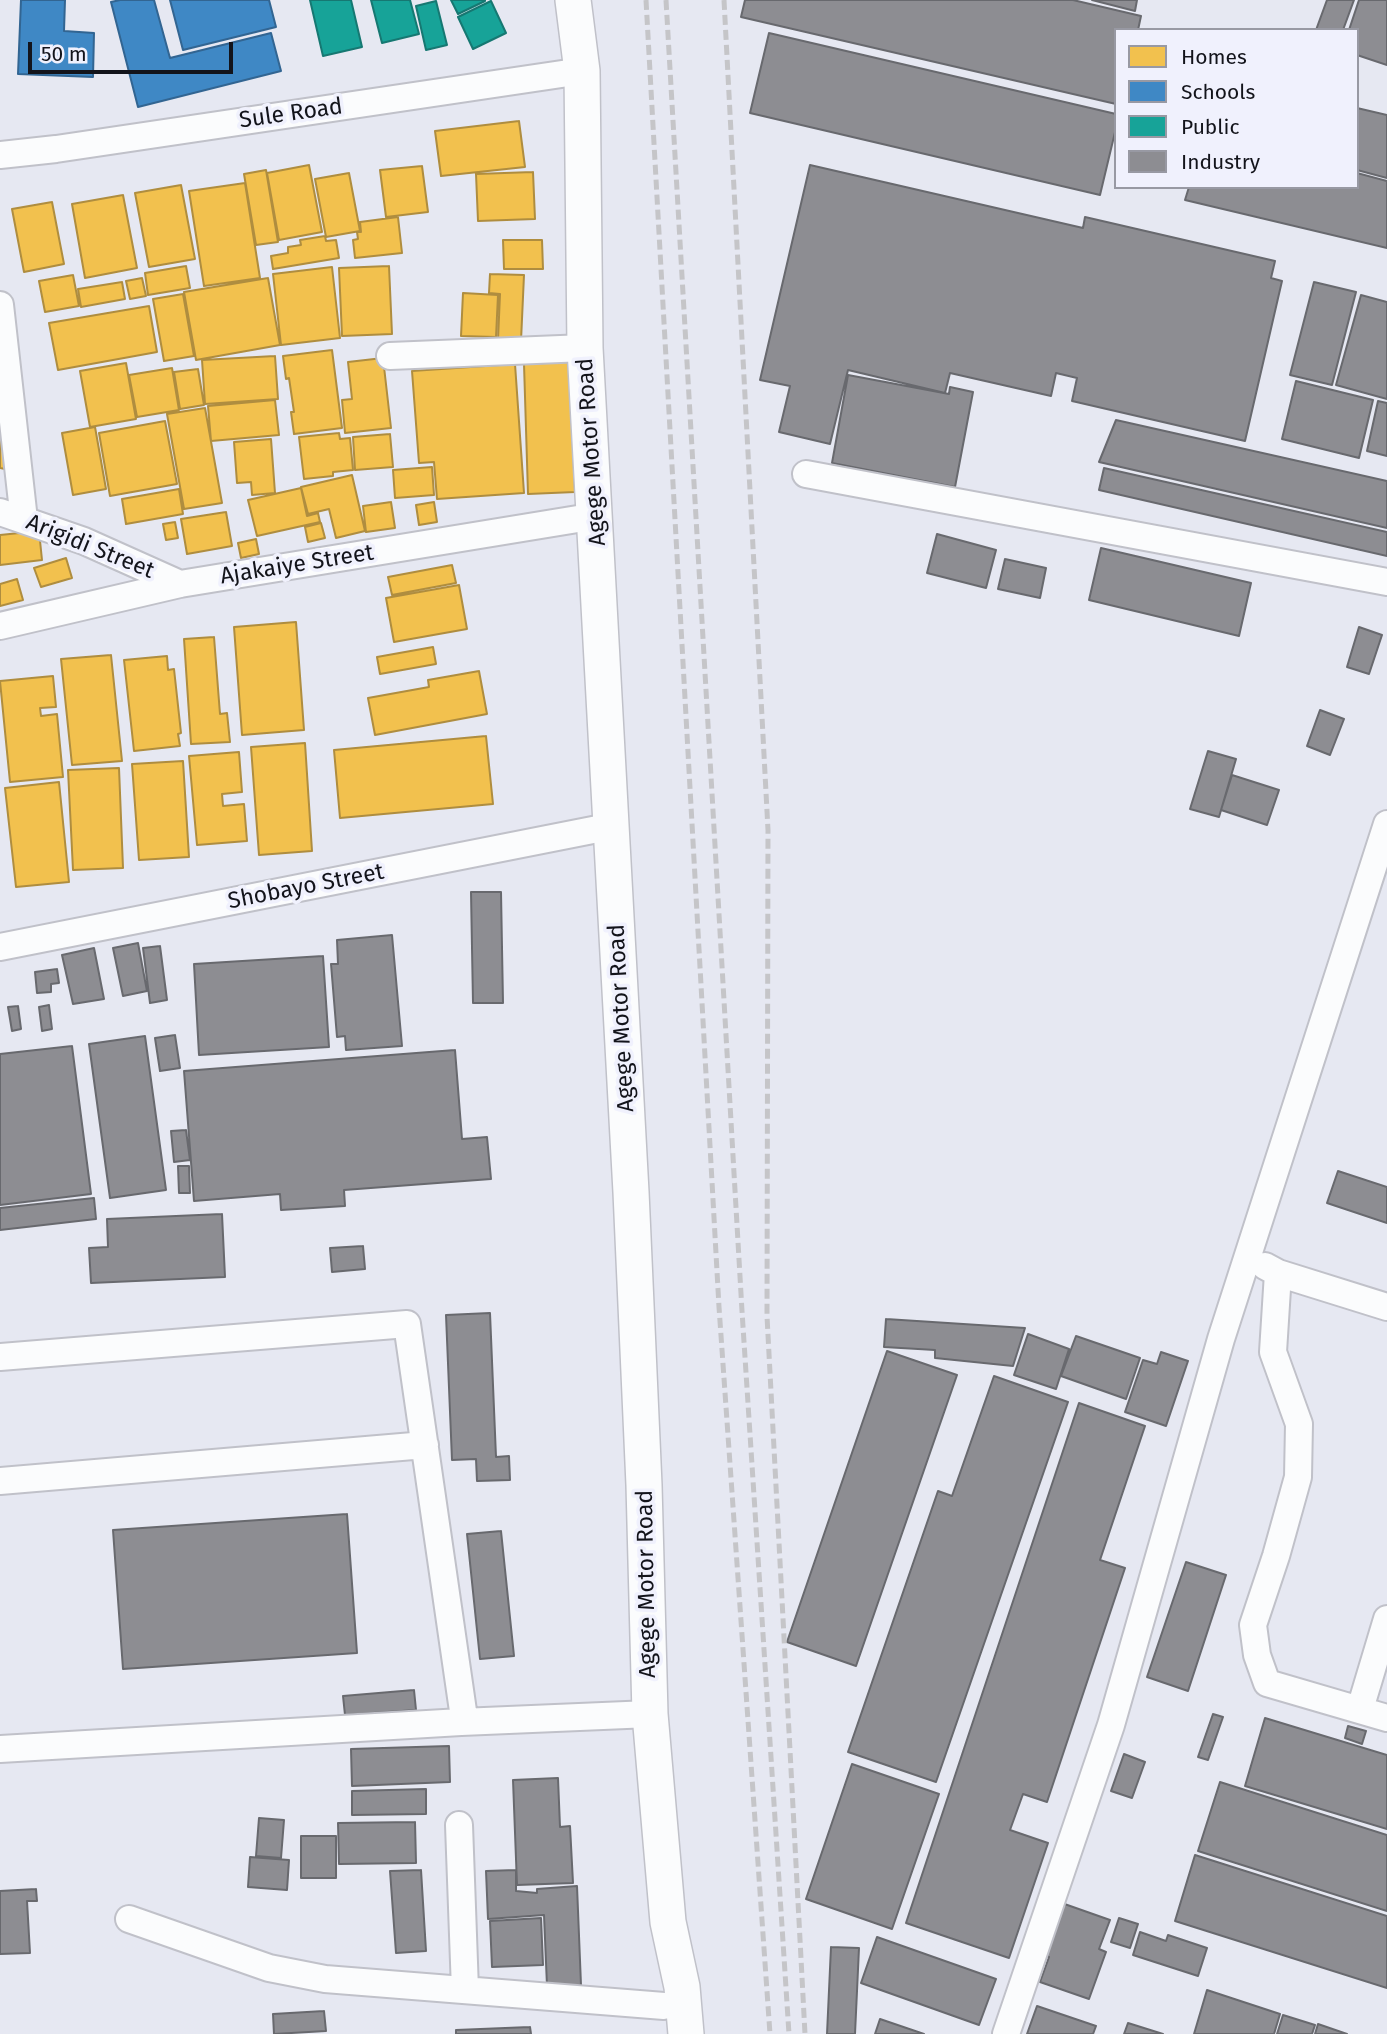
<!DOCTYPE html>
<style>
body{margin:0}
#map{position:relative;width:1387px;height:2034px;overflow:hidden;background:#e6e8f2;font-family:"Fira Sans",sans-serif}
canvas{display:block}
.legend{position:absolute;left:1114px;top:28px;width:245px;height:161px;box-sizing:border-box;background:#f0f1fd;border:2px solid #9899a3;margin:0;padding:9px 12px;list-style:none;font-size:21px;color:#13141b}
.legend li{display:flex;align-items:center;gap:14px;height:35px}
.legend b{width:35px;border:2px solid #9899a3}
.scale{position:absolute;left:28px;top:42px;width:205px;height:32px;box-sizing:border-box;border:4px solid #13141b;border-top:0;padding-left:9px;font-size:21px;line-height:24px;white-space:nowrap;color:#13141b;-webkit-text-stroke:5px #f0f1fd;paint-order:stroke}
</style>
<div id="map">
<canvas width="1387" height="2034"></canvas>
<ul class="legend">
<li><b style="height:19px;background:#f2c14e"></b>Homes</li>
<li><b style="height:19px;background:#3f88c5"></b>Schools</li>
<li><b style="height:19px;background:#17a398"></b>Public</li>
<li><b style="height:19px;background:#8d8d92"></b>Industry</li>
</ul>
<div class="scale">50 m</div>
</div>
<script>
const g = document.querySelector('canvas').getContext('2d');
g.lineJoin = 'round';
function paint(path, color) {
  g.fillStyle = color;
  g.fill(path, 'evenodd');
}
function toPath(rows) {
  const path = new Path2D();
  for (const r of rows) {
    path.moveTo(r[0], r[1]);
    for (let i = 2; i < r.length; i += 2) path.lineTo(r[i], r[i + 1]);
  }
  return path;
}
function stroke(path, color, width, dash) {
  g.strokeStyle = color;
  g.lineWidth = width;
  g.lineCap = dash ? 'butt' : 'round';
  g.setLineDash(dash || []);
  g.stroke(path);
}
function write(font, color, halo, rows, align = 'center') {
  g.font = font + ' "Fira Sans",sans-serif';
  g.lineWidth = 7;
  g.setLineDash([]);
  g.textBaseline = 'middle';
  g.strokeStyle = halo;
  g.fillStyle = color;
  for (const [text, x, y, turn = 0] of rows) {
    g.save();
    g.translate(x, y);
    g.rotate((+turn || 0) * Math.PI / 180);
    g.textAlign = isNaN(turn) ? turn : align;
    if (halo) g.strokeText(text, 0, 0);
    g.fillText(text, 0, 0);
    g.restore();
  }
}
const homes = toPath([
 [519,121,525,167,441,176,435,131,519,121],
 [309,165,322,232,279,240,267,173,309,165],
 [422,166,428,212,386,217,380,170,422,166],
 [266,170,278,242,256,245,244,174,266,170],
 [533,172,535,219,478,221,476,174,533,172],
 [349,173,360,231,326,237,315,179,349,173],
 [245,183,260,278,204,286,189,191,245,183],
 [181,185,195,259,149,267,135,193,181,185],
 [123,195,137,268,85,278,72,204,123,195],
 [52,202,64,264,24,272,12,209,52,202],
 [398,217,402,253,355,258,353,240,358,239,357,232,361,232,360,222,398,217],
 [325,236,326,241,336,240,339,258,273,269,271,256,288,253,288,247,301,245,300,240,325,236],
 [503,240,542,240,543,269,504,269,503,240],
 [186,266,190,288,148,295,145,273,186,266],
 [389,266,392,334,342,336,339,268,389,266],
 [332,267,340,338,281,345,273,274,332,267],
 [490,274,524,275,521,341,498,340,500,294,489,293,490,274],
 [73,275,79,306,45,312,39,281,73,275],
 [142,278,146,296,130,299,126,281,142,278],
 [268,278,280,345,196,360,184,292,268,278],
 [122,282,125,299,81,307,78,289,122,282],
 [463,293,498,295,496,337,461,336,463,293],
 [183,294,194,356,164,361,153,299,183,294],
 [149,306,157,352,58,370,49,323,149,306],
 [332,350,342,428,294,434,291,412,294,412,289,378,286,379,283,356,332,350],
 [275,356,278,399,205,404,202,360,275,356],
 [383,358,391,428,345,433,342,400,352,399,348,362,383,358],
 [569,362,575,492,528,494,524,364,569,362],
 [126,363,136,419,90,427,80,371,126,363],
 [515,364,524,493,437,499,434,462,419,463,412,371,515,364],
 [172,368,179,410,137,417,129,375,172,368],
 [198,369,204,405,180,409,174,372,198,369],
 [275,400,279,435,211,441,208,406,275,400],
 [205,408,222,503,184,509,167,414,205,408],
 [0,410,12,445,5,469,0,468,0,410],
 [165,421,177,484,110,496,99,433,165,421],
 [95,427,106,489,73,495,62,433,95,427],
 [339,433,340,439,350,438,353,470,333,472,333,476,304,479,299,437,339,433],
 [390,434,393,467,355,470,353,437,390,434],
 [271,439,275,493,252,495,251,482,237,483,234,442,271,439],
 [432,467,434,495,395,498,393,470,432,467],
 [352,475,365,531,336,538,329,509,308,514,301,487,352,475],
 [301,488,307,516,318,513,320,522,257,536,248,500,301,488],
 [179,489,183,514,126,524,122,499,179,489],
 [391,502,395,528,366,532,363,506,391,502],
 [434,502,437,522,419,525,416,505,434,502],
 [226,512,232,546,187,554,181,519,226,512],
 [175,522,178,538,166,540,163,524,175,522],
 [321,523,325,538,308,542,305,527,321,523],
 [39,531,42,560,0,565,0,535,39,531],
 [256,539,259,554,241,558,238,543,256,539],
 [66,558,72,578,41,587,34,568,66,558],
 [452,565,456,583,392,595,388,577,452,565],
 [17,579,23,600,0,606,0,584,17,579],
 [459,585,467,629,394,642,386,598,459,585],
 [296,622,304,730,242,735,234,627,296,622],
 [214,637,220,714,227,713,230,742,191,744,184,639,214,637],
 [433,647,436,664,380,674,377,657,433,647],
 [111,655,122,761,72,765,61,659,111,655],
 [167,656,168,670,174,669,181,733,178,734,180,746,134,751,124,660,167,656],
 [479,671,487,714,375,735,368,698,429,687,428,680,479,671],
 [53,676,56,707,40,708,41,716,57,714,63,777,10,782,0,681,53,676],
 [486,736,493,804,340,818,334,750,486,736],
 [305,743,312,851,259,855,251,747,305,743],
 [239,752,242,792,222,794,223,806,244,804,247,841,197,845,189,756,239,752],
 [183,761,189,857,139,860,132,764,183,761],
 [119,768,123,868,73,870,68,770,119,768],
 [59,782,69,882,16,887,5,788,59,782]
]);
paint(homes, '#f2c14e');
stroke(homes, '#af8d3f', 2);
const schools = toPath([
 [21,0,65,0,64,31,94,33,93,77,18,74,21,0],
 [120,0,154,0,170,58,271,33,281,71,138,107,111,2,120,0],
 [170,0,269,0,276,27,183,50,170,0]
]);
paint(schools, '#3f88c5');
stroke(schools, '#326592', 2);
const public = toPath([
 [310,0,351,0,362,47,323,56,310,0],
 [371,0,410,0,419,34,382,43,371,0],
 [451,0,485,0,485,1,458,14,451,0],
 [436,1,447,45,426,50,416,6,436,1],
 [491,1,506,33,473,49,458,17,491,1]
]);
paint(public, '#17a398');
stroke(public, '#167872', 2);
const industry = toPath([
 [745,0,1073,0,1141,16,1138,30,1116,30,1116,104,741,17,745,0],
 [1092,0,1137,0,1135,11,1092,0],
 [1327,0,1354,0,1343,30,1316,30,1327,0],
 [1359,0,1387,0,1387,65,1357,55,1357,30,1349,30,1359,0],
 [769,33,1116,114,1116,128,1100,195,750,113,769,33],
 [1357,108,1387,115,1387,178,1357,170,1357,108],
 [810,165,1083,228,1085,217,1275,261,1271,278,1282,281,1245,441,1072,401,1077,378,1056,373,1051,396,950,373,945,393,848,370,830,444,779,432,790,386,760,380,810,165],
 [1357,173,1387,181,1387,248,1185,200,1189,187,1357,187,1357,173],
 [1314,282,1356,292,1332,385,1290,375,1314,282],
 [1361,295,1387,302,1387,399,1336,385,1361,295],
 [848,375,949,394,950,387,973,392,955,487,832,463,848,375],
 [1296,381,1373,400,1359,458,1282,439,1296,381],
 [1378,401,1387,403,1387,456,1367,451,1378,401],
 [1116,420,1387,481,1387,528,1099,462,1116,420],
 [1104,468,1387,532,1387,556,1099,490,1104,468],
 [937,534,996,550,986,588,927,573,937,534],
 [1101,548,1251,583,1239,636,1089,600,1101,548],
 [1005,559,1046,568,1040,598,998,589,1005,559],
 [1359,627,1382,635,1369,674,1347,667,1359,627],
 [1320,710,1344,719,1330,755,1307,746,1320,710],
 [1208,751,1236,759,1219,817,1190,809,1208,751],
 [1232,775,1279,790,1267,825,1221,810,1232,775],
 [471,892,501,892,503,1003,473,1003,471,892],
 [392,935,402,1046,346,1050,345,1036,337,1037,331,964,338,964,337,940,392,935],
 [138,943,147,991,123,996,113,948,138,943],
 [160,946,167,1000,150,1003,143,948,160,946],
 [94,948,104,999,73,1004,62,955,94,948],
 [323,956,329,1047,199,1055,194,964,323,956],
 [57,969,59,983,51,984,51,992,37,993,35,972,57,969],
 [49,1005,52,1029,42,1031,39,1007,49,1005],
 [18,1006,21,1029,12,1031,8,1007,18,1006],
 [175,1035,180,1068,160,1071,155,1038,175,1035],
 [145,1036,166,1190,110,1198,89,1044,145,1036],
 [72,1046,91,1194,0,1205,0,1054,72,1046],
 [455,1050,462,1139,487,1137,491,1179,344,1190,345,1206,281,1210,280,1194,194,1201,184,1071,455,1050],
 [186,1130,190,1160,174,1162,171,1131,186,1130],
 [178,1166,189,1166,190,1193,179,1193,178,1166],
 [1338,1171,1387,1187,1387,1223,1327,1203,1338,1171],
 [94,1198,96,1219,0,1230,0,1208,94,1198],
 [222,1214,225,1277,91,1283,89,1248,108,1247,107,1219,222,1214],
 [363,1246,365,1269,332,1272,330,1248,363,1246],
 [490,1313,496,1457,509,1456,510,1480,477,1481,476,1459,452,1460,446,1315,490,1313],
 [886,1319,1025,1328,1013,1366,935,1358,935,1350,884,1347,886,1319],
 [1028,1334,1069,1349,1056,1389,1014,1375,1028,1334],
 [1076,1336,1140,1358,1126,1399,1061,1376,1076,1336],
 [887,1351,957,1375,856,1666,787,1642,887,1351],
 [1161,1352,1188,1361,1166,1426,1125,1412,1143,1360,1157,1364,1161,1352],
 [994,1376,1068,1402,936,1782,848,1752,938,1491,952,1496,994,1376],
 [1079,1403,1145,1426,1100,1560,1125,1568,1047,1802,1023,1794,1010,1830,1048,1843,1009,1958,906,1923,1079,1403],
 [347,1514,357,1653,123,1669,113,1530,347,1514],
 [501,1531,514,1656,480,1659,467,1534,501,1531],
 [1186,1562,1226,1575,1188,1691,1147,1677,1186,1562],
 [414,1690,416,1710,345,1715,343,1696,414,1690],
 [1213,1714,1223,1717,1208,1760,1198,1757,1213,1714],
 [1265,1718,1387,1755,1387,1829,1245,1786,1265,1718],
 [1348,1726,1366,1731,1362,1744,1345,1738,1348,1726],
 [449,1746,450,1782,352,1786,351,1749,449,1746],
 [1124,1754,1145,1762,1132,1798,1111,1791,1124,1754],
 [852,1764,939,1794,892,1929,806,1899,852,1764],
 [558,1778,560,1827,570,1826,573,1883,517,1885,513,1780,558,1778],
 [1220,1782,1387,1835,1387,1911,1198,1851,1220,1782],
 [426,1789,426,1814,352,1815,352,1791,426,1789],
 [259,1818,284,1820,281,1858,256,1856,259,1818],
 [415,1822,416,1863,339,1864,338,1823,415,1822],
 [301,1836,336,1836,336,1878,301,1878,301,1836],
 [1195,1855,1387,1916,1387,1988,1175,1921,1195,1855],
 [250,1857,289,1860,287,1890,248,1887,250,1857],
 [421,1870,426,1951,396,1953,390,1871,421,1870],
 [516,1870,516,1891,537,1893,537,1889,577,1886,581,1985,547,1986,544,1915,488,1919,486,1871,516,1870],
 [36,1889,37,1901,27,1901,30,1953,0,1954,0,1891,36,1889],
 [1056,1901,1110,1920,1099,1949,1106,1952,1089,1999,1040,1982,1049,1957,1037,1953,1056,1901],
 [541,1918,543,1965,492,1967,490,1921,541,1918],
 [1119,1918,1138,1924,1130,1948,1111,1942,1119,1918],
 [1140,1932,1166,1941,1168,1935,1207,1948,1198,1976,1133,1955,1140,1932],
 [877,1937,996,1979,979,2025,861,1983,877,1937],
 [831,1947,859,1948,855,2034,827,2034,831,1947],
 [1207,1990,1280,2014,1274,2034,1194,2034,1207,1990],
 [1037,2006,1096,2026,1093,2034,1027,2034,1037,2006],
 [324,2011,326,2031,274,2034,273,2014,324,2011],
 [1283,2015,1315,2025,1312,2034,1277,2034,1283,2015],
 [880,2019,924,2034,875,2034,880,2019],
 [1128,2023,1163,2034,1124,2034,1128,2023],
 [1318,2024,1347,2034,1315,2034,1318,2024],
 [530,2027,531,2034,456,2034,456,2030,530,2027]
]);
paint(industry, '#8d8d92');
stroke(industry, '#68696e', 2);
const minor = toPath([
 [0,155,56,149,582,71],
 [0,305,24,520],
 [390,356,585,348],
 [806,474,1387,582],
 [0,512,84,541,180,584],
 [0,626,180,584,596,516],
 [0,947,613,826],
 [1265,1266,1278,1273,1387,1307],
 [1278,1273,1273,1352,1299,1424,1298,1477,1276,1556,1253,1625,1257,1655,1267,1683,1387,1718],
 [0,1357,407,1324,463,1711,461,1722],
 [0,1481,425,1445],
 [1360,1709,1387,1619],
 [0,1749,461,1722,650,1714],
 [459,1825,465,1990],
 [129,1919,269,1968,325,1979,664,2006],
 [1006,2034,1111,1725,1221,1339,1387,824]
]);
const major = toPath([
 [573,0,582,71,585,348,631,1192,644,1485,650,1714,668,1922,682,1987,686,2034]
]);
stroke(minor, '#c0c1c9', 30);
stroke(major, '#c0c1c9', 38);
stroke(minor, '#fbfcfd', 26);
stroke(major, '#fbfcfd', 35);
stroke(toPath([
 [646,0,719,1307,770,2034],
 [666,0,742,1311,789,2034],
 [724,0,768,830,767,1316,805,2034]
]), '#c5c5c8', 5, [10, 5]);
write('23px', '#13141b', '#f0f1fd', [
 ["Sule Road",291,114,-8],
 ["Agege Motor Road",592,452,-94],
 ["Arigidi Street",90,547,22],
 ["Ajakaiye Street",297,565,-9],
 ["Shobayo Street",306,887,-11],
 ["Agege Motor Road",622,1018,-93],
 ["Agege Motor Road",647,1584,-91]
]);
</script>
